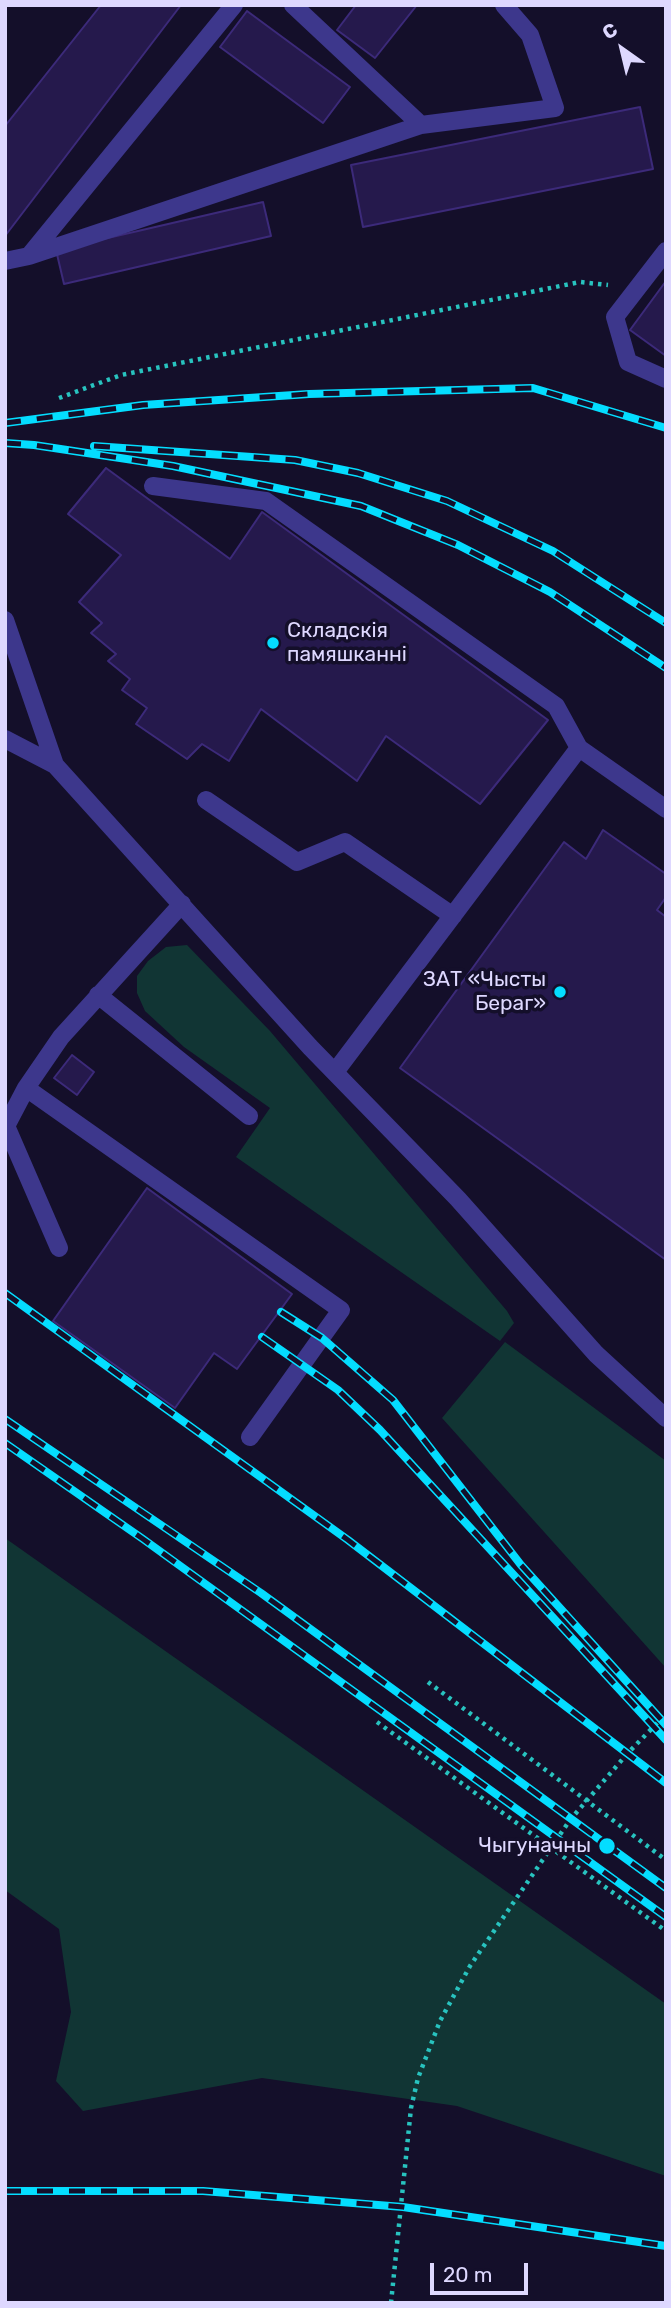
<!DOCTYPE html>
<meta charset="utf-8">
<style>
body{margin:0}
#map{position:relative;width:671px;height:2308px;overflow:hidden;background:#140f2a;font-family:Rubik,sans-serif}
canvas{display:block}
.frame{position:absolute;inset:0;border:7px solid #ded8ff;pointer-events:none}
.north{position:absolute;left:587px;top:14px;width:70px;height:70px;-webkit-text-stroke:5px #140f2a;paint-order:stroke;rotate:326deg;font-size:19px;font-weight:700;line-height:28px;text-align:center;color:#ded8ff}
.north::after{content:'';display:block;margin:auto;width:24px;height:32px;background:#ded8ff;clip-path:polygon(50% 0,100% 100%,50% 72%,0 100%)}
.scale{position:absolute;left:430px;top:2263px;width:98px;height:32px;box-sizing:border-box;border:4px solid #ded8ff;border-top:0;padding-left:9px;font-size:21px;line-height:24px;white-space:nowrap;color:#ded8ff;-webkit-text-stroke:5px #140f2a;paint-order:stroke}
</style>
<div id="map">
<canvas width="671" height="2308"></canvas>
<div class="frame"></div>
<div class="north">С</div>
<div class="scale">20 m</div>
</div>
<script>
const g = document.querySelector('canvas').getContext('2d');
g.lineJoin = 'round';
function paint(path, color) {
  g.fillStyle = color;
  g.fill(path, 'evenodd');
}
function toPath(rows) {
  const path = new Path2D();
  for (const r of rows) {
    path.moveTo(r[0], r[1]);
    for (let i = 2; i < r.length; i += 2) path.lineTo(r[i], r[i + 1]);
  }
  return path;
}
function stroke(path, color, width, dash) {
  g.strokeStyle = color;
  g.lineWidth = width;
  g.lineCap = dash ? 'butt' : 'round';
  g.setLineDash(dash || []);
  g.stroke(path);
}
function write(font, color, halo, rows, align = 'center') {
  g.font = font + ' Rubik,sans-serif';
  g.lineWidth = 7;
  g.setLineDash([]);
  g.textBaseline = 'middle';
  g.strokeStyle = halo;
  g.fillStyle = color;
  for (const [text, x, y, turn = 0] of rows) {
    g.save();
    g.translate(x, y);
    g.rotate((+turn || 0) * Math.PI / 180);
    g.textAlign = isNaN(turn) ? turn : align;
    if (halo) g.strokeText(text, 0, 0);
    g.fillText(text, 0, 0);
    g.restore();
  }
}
paint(toPath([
 [187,945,270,1031,507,1311,514,1323,500,1341,236,1157,270,1108,184,1047,145,1011,137,993,137,976,148,961,166,947],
 [505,1342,666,1461,666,1668,442,1418],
 [5,1538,666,2004,666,2176,457,2106,262,2078,83,2111,56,2081,71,2012,59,1929,5,1890]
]), '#113534');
const building = toPath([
 [101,5,181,5,5,236,5,126,101,5],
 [356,5,417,5,375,58,337,30,356,5],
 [247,11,350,87,323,123,220,47,247,11],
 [640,107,653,169,363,227,351,165,640,107],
 [263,202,271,236,64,284,56,250,263,202],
 [666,281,666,356,630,330,666,281],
 [106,468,230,559,262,512,548,720,480,804,386,736,357,781,261,709,229,761,202,744,187,759,136,724,147,708,122,690,130,679,108,661,116,654,91,633,102,623,79,602,121,555,68,514,106,468],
 [603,830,666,874,666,897,657,910,666,917,666,1260,400,1068,564,842,586,859,603,830],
 [72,1055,94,1072,77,1095,54,1078,72,1055],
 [147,1188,292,1294,237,1369,214,1353,175,1408,53,1321,147,1188]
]);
paint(building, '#25194c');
stroke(building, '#3c2a7a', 2);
stroke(toPath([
 [59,398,121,375,580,282,608,285],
 [428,1682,666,1860],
 [377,1722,666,1931],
 [391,2303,411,2108,418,2078,440,2021,470,1966,570,1820,627,1754,666,1714]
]), '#28c3bf', 4.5, [3.5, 5]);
stroke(toPath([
 [293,5,421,125],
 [666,251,615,317,628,362,666,379],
 [29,256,421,125,555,108,530,35,504,5],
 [5,261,29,256,234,5],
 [153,486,266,501,556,706,579,748],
 [5,620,55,765],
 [5,739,55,765,310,1047,458,1199,596,1354,666,1418],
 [206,800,297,862,345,842,453,916],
 [98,995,249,1116],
 [335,1072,579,748,666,809],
 [26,1088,341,1310,250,1437],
 [5,1128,26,1088,61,1037,182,904],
 [7,1128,59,1248]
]), '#3d378c', 18);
const rail = toPath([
 [5,423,143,405,309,394,533,388,666,428],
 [5,443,34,445,173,466,361,506,458,545,550,592,666,668],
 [94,446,295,460,358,473,447,501,553,551,666,623],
 [5,1293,348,1540,666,1783],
 [281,1312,322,1338,393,1400,521,1565,666,1725],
 [262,1337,338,1390,380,1430,666,1740],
 [5,1419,261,1593,666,1888],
 [5,1443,143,1539,666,1917],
 [5,2191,203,2191,403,2207,666,2246]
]);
stroke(rail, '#04ddff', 8);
stroke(rail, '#140f2a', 5, [16]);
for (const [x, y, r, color] of [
 [273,643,7,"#04ddff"],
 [560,992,7,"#04ddff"],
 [607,1846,9,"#04ddff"]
]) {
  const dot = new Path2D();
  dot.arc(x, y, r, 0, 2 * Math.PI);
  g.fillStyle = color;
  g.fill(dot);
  stroke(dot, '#140f2a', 2.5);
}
write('21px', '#ded8ff', '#140f2a', [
 ["Складскія",287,631,"left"],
 ["памяшканні",287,655,"left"],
 ["ЗАТ «Чысты",546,980],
 ["Бераг»",546,1004],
 ["Чыгуначны",591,1846]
], 'right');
</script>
